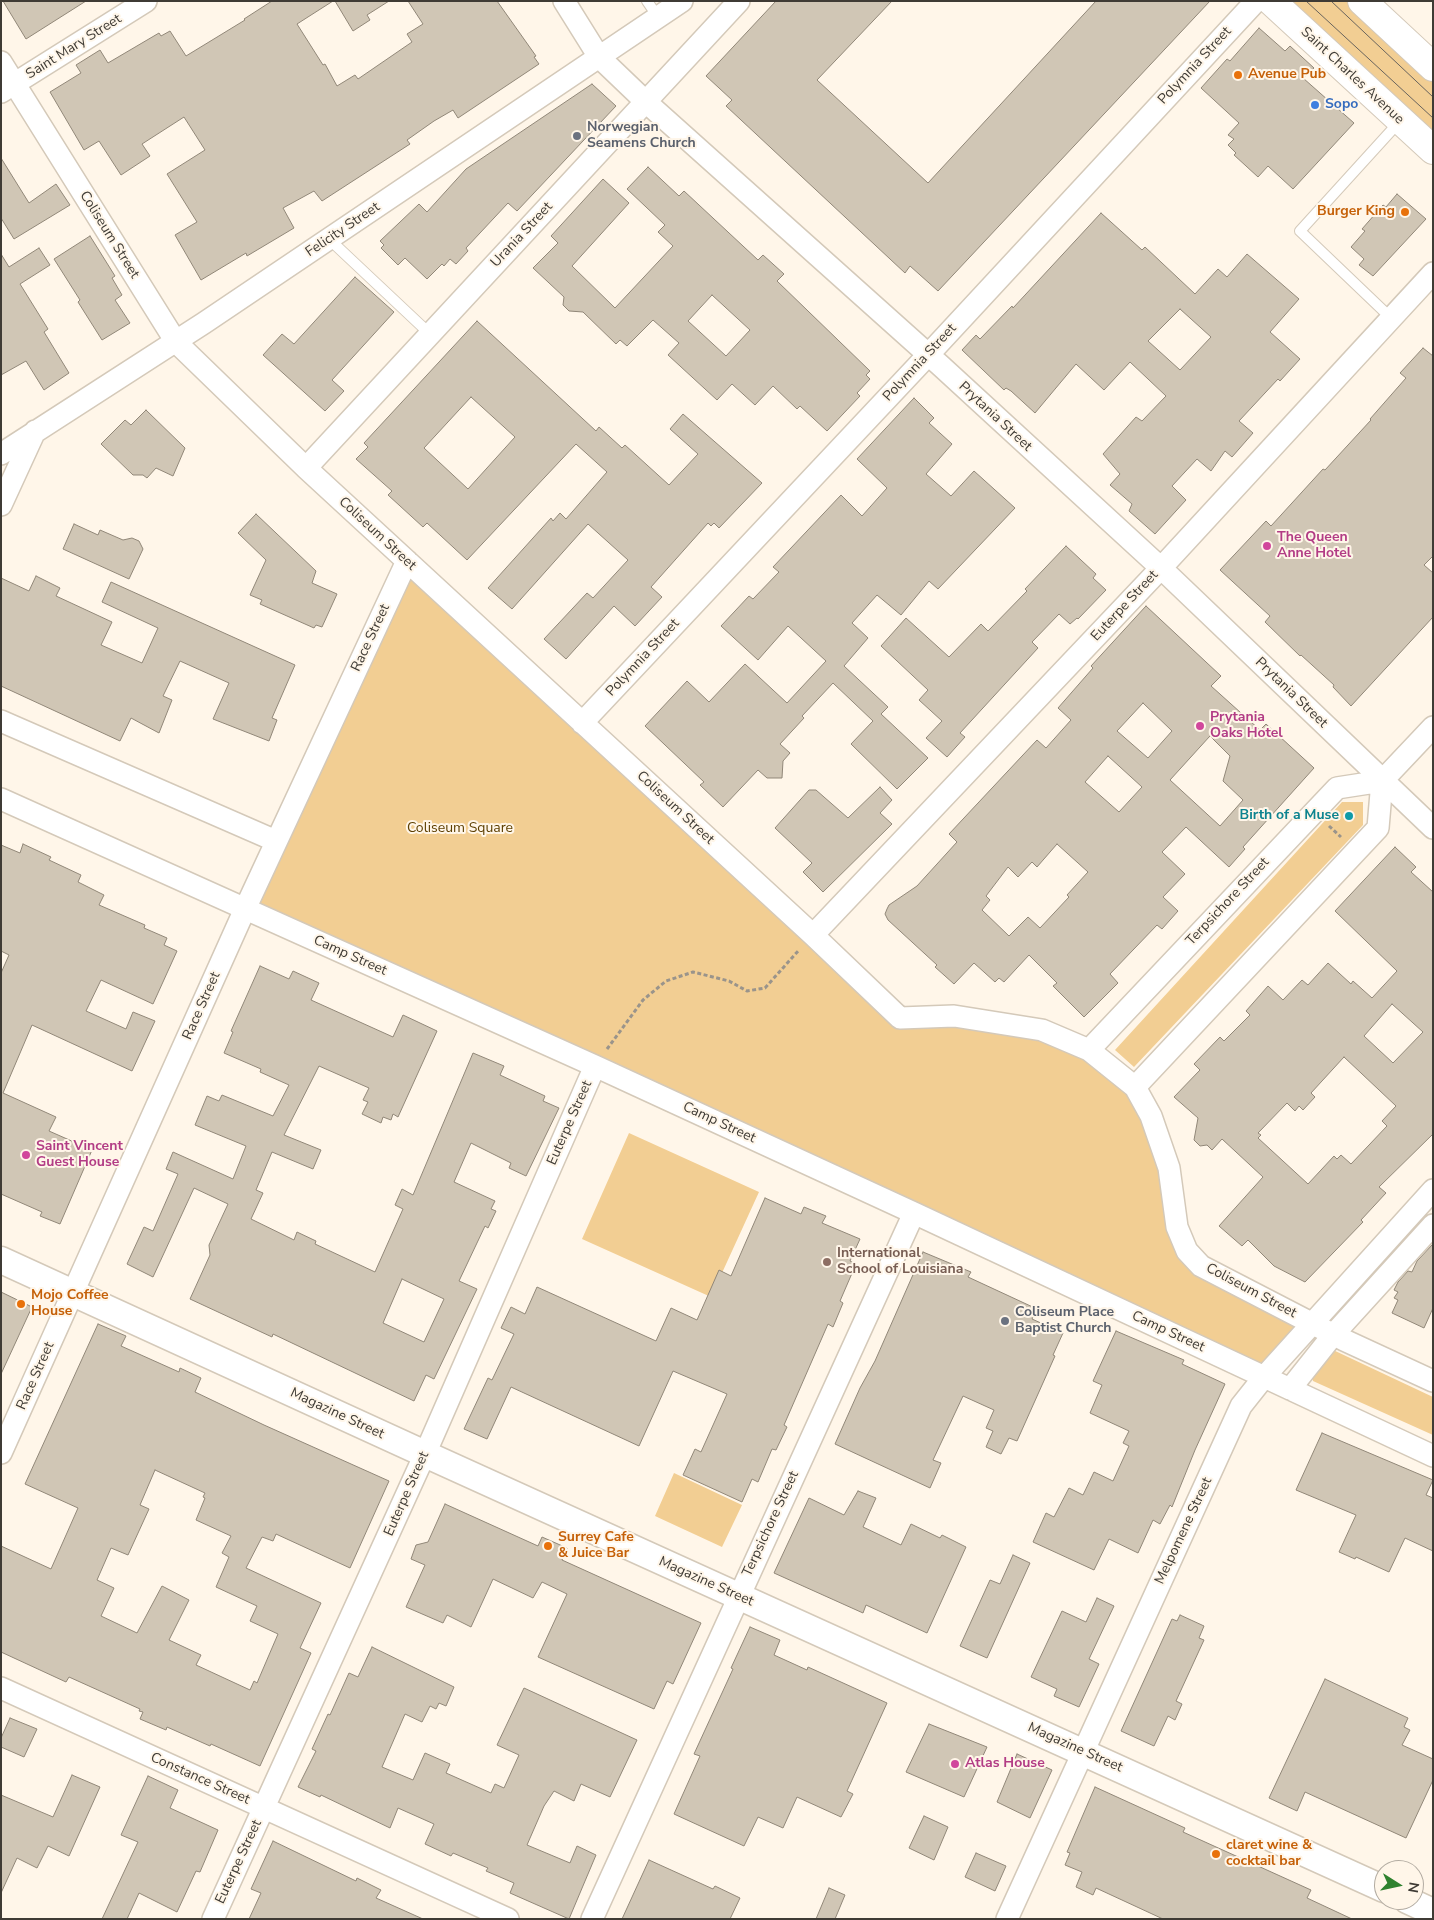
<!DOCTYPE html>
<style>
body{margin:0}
#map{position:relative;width:1434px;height:1920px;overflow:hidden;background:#fff6e9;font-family:"Nunito Sans",sans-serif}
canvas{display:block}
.frame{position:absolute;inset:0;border:2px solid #3f3b35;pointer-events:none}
.north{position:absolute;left:1374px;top:1860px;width:50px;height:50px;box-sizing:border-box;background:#fff6e9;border:1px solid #b2aba1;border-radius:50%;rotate:100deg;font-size:14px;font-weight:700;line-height:20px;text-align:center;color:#3f3b35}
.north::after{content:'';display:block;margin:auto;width:18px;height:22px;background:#2f822f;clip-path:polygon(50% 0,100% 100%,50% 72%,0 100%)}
</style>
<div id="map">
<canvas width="1434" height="1920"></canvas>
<div class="frame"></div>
<div class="north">N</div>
</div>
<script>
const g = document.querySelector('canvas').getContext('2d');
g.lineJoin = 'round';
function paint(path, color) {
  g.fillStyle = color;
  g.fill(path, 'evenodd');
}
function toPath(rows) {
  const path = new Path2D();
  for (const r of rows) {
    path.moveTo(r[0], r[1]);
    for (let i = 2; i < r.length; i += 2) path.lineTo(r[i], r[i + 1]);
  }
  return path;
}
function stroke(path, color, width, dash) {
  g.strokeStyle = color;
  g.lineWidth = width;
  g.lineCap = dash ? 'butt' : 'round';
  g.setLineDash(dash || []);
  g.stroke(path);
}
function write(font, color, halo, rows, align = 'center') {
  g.font = font + ' "Nunito Sans",sans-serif';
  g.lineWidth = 4;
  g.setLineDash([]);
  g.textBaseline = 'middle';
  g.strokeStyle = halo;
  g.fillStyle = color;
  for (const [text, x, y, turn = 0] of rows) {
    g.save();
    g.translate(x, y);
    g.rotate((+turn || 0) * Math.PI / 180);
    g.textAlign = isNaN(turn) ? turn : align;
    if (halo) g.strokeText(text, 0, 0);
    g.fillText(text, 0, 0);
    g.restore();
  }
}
paint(toPath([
 [1292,1,1348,1,1433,79,1433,132],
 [407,561,900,1018,1042,1030,1135,1087,1187,1251,1312,1323,1264,1377,245,909],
 [1342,802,1363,802,1363,825,1134,1067,1115,1050],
 [629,1133,759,1192,711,1297,582,1239],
 [1331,1349,1433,1397,1433,1435,1313,1381,1312,1372],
 [674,1473,742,1505,722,1547,655,1516]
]), '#f2ce93');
const building = toPath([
 [3,1,86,1,26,39,3,1],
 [272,1,333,1,297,24,323,65,325,64,337,86,355,75,358,79,412,42,407,34,423,24,408,1,497,1,536,56,534,57,539,64,458,118,453,110,434,121,407,140,410,144,322,201,314,191,283,208,294,228,247,256,246,253,201,280,175,235,197,222,167,174,205,150,184,117,142,144,150,156,121,175,99,141,84,150,50,92,81,73,76,65,100,50,108,63,159,33,161,36,170,31,186,56,245,20,244,19,272,1],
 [335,1,389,1,367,15,370,20,353,31,335,1],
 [776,1,892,1,817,80,928,183,1096,1,1210,1,938,291,910,266,905,273,726,106,732,100,706,76,776,1],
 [1259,28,1285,51,1290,46,1314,68,1303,78,1354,123,1293,189,1268,166,1258,177,1234,155,1236,153,1228,145,1234,139,1228,135,1239,123,1201,88,1227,59,1230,61,1259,28],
 [592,84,616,106,517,211,508,203,466,248,468,251,456,264,450,259,444,266,442,264,427,279,405,258,398,265,381,248,384,245,380,241,419,204,427,212,466,169,592,84],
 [1,158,29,203,56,184,70,205,14,239,1,218,1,158],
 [648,167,679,196,684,191,758,260,763,255,784,274,777,281,870,371,866,375,870,379,857,393,860,396,827,431,800,406,797,409,773,386,755,405,732,384,717,400,668,355,679,343,653,320,627,346,620,340,616,344,583,312,569,311,563,305,564,297,533,268,558,243,551,236,603,179,629,203,572,266,615,308,673,246,658,232,665,225,627,189,648,167],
 [712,295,750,330,726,356,688,321,712,295],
 [1397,194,1426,219,1373,276,1359,265,1364,259,1351,247,1365,231,1362,229,1383,205,1386,207,1397,194],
 [1101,213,1142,250,1145,247,1195,294,1218,269,1227,277,1247,254,1299,299,1270,332,1300,359,1280,381,1278,379,1239,421,1253,433,1232,457,1225,451,1211,471,1197,459,1172,486,1186,500,1155,534,1129,511,1132,504,1110,485,1120,474,1103,454,1136,417,1142,421,1166,396,1130,362,1104,390,1076,364,1035,413,1011,391,1006,388,1004,390,962,350,976,335,980,339,1012,306,1013,308,1101,213],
 [1180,309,1211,337,1180,370,1148,341,1180,309],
 [90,236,115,276,112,278,122,295,115,300,130,323,102,340,78,302,80,300,54,259,90,236],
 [39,248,50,265,20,284,48,329,44,332,69,373,44,390,26,361,1,375,1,254,9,267,39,248],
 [355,277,394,312,332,380,344,391,325,411,263,355,282,334,294,344,355,277],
 [477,321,596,431,599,427,622,448,625,445,669,485,698,454,670,429,683,414,762,483,719,528,714,523,711,526,708,523,651,587,662,597,635,626,614,606,566,659,544,639,587,593,593,598,628,560,588,524,512,609,488,588,551,518,553,521,560,513,566,519,607,472,576,444,467,560,427,523,423,527,388,495,392,491,356,459,368,447,364,443,477,321],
 [471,397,515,437,468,489,424,448,471,397],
 [1423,348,1433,356,1433,556,1424,565,1433,573,1433,617,1351,706,1333,687,1334,685,1301,655,1300,656,1265,622,1270,616,1220,570,1266,521,1271,526,1323,469,1325,470,1371,420,1370,419,1406,378,1400,373,1423,348],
 [914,398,934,418,929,423,952,444,926,474,951,496,974,471,1015,508,938,589,929,581,901,615,877,595,852,623,868,638,844,666,888,707,881,714,928,758,897,789,851,744,873,721,833,683,802,716,804,718,780,744,790,753,783,761,782,778,767,778,758,770,723,807,700,785,704,782,645,726,687,681,709,702,745,664,787,703,826,661,788,626,758,660,721,626,749,596,753,599,779,572,773,567,841,495,862,516,887,488,857,459,914,398],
 [146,410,185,448,173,476,156,468,147,478,143,475,133,475,101,444,125,420,131,425,146,410],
 [256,514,316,571,312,583,337,594,322,627,316,625,314,628,260,604,262,600,250,595,266,560,238,533,256,514],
 [74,524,98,535,100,530,123,540,132,538,139,541,143,549,129,579,63,549,74,524],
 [1066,546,1096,574,1093,578,1106,590,1078,619,1077,618,1070,624,1059,614,1032,642,1038,648,960,733,965,737,947,757,926,738,942,721,919,700,928,690,881,646,906,618,949,657,981,624,988,631,1027,591,1025,589,1066,546],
 [36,576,60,588,56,596,112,622,101,645,142,663,158,628,102,602,111,582,295,665,272,718,277,720,269,741,213,719,229,683,180,661,163,696,172,700,159,733,131,718,120,741,1,686,1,578,29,591,36,576],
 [1146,606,1221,676,1211,686,1260,730,1266,724,1314,768,1243,847,1245,849,1229,867,1186,827,1162,852,1185,874,1163,897,1178,911,1162,929,1157,925,1110,974,1118,983,1084,1017,1053,986,1057,983,1029,955,1004,982,999,978,995,982,974,963,954,984,935,967,937,965,888,920,885,914,887,909,889,905,917,886,957,842,949,834,1037,740,1046,748,1071,720,1058,708,1093,668,1091,666,1146,606],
 [1143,703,1172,731,1148,758,1117,731,1143,703],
 [1210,736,1230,756,1223,781,1243,800,1220,826,1170,780,1210,736],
 [1108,756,1142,787,1119,812,1085,782,1108,756],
 [1057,844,1088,872,1067,895,1069,897,1040,928,1028,917,1009,936,982,910,990,900,986,896,1008,867,1018,877,1032,862,1037,867,1057,844],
 [880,787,892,800,880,813,892,824,823,892,803,872,812,863,775,828,809,790,816,790,848,818,880,787],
 [23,844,51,857,49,860,81,875,78,882,104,895,99,905,145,925,144,928,167,938,164,945,177,951,153,1004,101,980,86,1011,126,1029,133,1012,155,1021,132,1071,32,1025,3,1093,56,1117,49,1131,92,1150,60,1224,40,1216,42,1212,1,1194,1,973,9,955,1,951,1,845,20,853,23,844],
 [1395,847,1416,867,1411,872,1433,892,1433,1134,1379,1187,1386,1193,1361,1220,1363,1222,1305,1282,1274,1266,1248,1240,1242,1246,1219,1226,1263,1177,1222,1139,1212,1150,1207,1145,1200,1146,1194,1140,1198,1118,1174,1097,1200,1070,1194,1064,1220,1037,1224,1041,1250,1015,1246,1011,1268,986,1283,1000,1302,980,1308,985,1328,963,1351,984,1353,981,1372,998,1397,971,1335,911,1395,847],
 [1392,1004,1423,1032,1393,1063,1364,1036,1392,1004],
 [1344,1057,1396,1106,1382,1121,1387,1126,1351,1164,1341,1155,1337,1159,1334,1156,1308,1184,1258,1138,1261,1135,1258,1133,1287,1103,1295,1111,1299,1106,1303,1110,1315,1097,1311,1093,1344,1057],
 [260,966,289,979,293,971,319,983,311,1000,393,1037,403,1015,437,1031,398,1117,393,1114,391,1120,383,1117,381,1123,362,1114,368,1102,363,1100,369,1088,319,1066,284,1135,321,1150,313,1169,272,1152,256,1190,263,1193,251,1219,294,1240,297,1232,316,1241,315,1244,375,1272,403,1209,395,1205,402,1189,413,1195,473,1053,504,1066,500,1075,545,1096,543,1101,559,1108,526,1176,509,1168,511,1163,471,1143,454,1182,495,1201,491,1209,496,1211,488,1228,485,1226,459,1281,477,1289,434,1379,426,1375,414,1401,273,1334,272,1337,190,1299,210,1255,209,1245,228,1204,194,1188,153,1277,127,1264,144,1227,153,1231,178,1174,166,1169,173,1152,233,1179,246,1146,195,1125,207,1096,219,1101,222,1095,273,1116,289,1085,260,1072,261,1069,224,1053,233,1032,231,1031,260,966],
 [402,1279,444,1299,424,1342,383,1323,402,1279],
 [765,1198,801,1214,804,1207,826,1216,822,1223,860,1239,850,1261,856,1264,840,1301,843,1303,833,1327,828,1324,784,1425,787,1427,776,1450,772,1449,758,1482,752,1479,742,1502,683,1475,695,1449,701,1452,727,1394,673,1371,639,1446,511,1387,487,1439,464,1429,488,1378,492,1380,514,1334,501,1328,511,1307,525,1314,537,1287,656,1341,671,1308,697,1320,719,1270,731,1276,765,1198],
 [1433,1244,1433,1308,1424,1328,1392,1313,1398,1300,1394,1298,1398,1292,1394,1290,1398,1282,1408,1271,1412,1272,1417,1261,1433,1244],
 [923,1252,971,1272,968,1277,1037,1309,1032,1319,1063,1333,1053,1355,1055,1356,1017,1441,1009,1438,1001,1454,986,1447,993,1431,986,1428,994,1410,963,1396,933,1460,941,1463,930,1488,835,1444,860,1388,875,1361,923,1252],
 [1,1292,32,1307,1,1374,1,1292],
 [98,1324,126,1336,121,1346,179,1372,180,1368,201,1378,195,1392,264,1425,389,1481,350,1568,276,1534,273,1541,262,1537,246,1568,321,1603,300,1648,311,1653,260,1766,211,1744,210,1746,167,1727,166,1730,140,1719,143,1712,139,1711,140,1709,69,1677,66,1682,1,1652,1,1546,51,1569,78,1508,25,1484,98,1324],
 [155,1470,205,1493,203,1497,205,1498,196,1520,231,1536,222,1553,229,1557,216,1587,257,1606,250,1621,278,1634,257,1683,254,1681,250,1690,196,1665,201,1655,169,1640,189,1600,162,1586,137,1633,101,1616,114,1588,97,1580,111,1548,128,1555,149,1509,140,1505,155,1470],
 [1116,1331,1184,1360,1182,1364,1225,1384,1195,1450,1172,1507,1170,1505,1160,1524,1153,1520,1138,1553,1109,1539,1094,1570,1033,1542,1046,1513,1054,1517,1069,1488,1083,1495,1094,1472,1113,1481,1129,1446,1123,1443,1129,1431,1090,1413,1102,1385,1093,1381,1116,1331],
 [1322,1433,1433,1480,1426,1495,1433,1498,1433,1551,1405,1538,1389,1572,1356,1557,1355,1559,1339,1552,1356,1515,1296,1490,1322,1433],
 [858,1491,876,1498,863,1527,901,1545,911,1524,940,1538,942,1535,966,1547,927,1633,866,1605,863,1613,774,1573,809,1498,844,1515,858,1491],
 [445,1504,538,1546,542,1537,567,1548,562,1560,701,1623,673,1684,667,1681,654,1709,538,1657,567,1594,542,1582,533,1598,493,1579,471,1627,447,1615,443,1623,406,1607,425,1565,411,1559,416,1545,428,1542,445,1504],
 [1013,1555,1030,1563,987,1658,960,1646,990,1580,1000,1584,1013,1555],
 [1097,1598,1114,1606,1089,1659,1099,1664,1079,1707,1054,1696,1057,1689,1031,1677,1062,1611,1086,1622,1097,1598],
 [1180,1615,1204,1626,1199,1638,1204,1640,1176,1701,1182,1704,1175,1720,1168,1716,1154,1746,1121,1731,1172,1619,1177,1621,1180,1615],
 [750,1627,780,1640,774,1655,807,1670,808,1667,887,1703,847,1791,853,1794,841,1817,797,1797,783,1828,758,1817,744,1846,674,1814,700,1756,694,1754,733,1669,731,1668,750,1627],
 [372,1647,454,1687,446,1706,439,1703,436,1709,430,1706,422,1722,405,1714,382,1767,413,1780,425,1753,450,1764,446,1773,491,1793,495,1784,504,1788,519,1755,497,1745,524,1688,637,1740,610,1797,581,1784,574,1801,554,1791,544,1806,527,1845,570,1863,577,1846,596,1855,569,1919,510,1893,514,1883,486,1871,488,1868,453,1853,451,1856,425,1844,434,1824,398,1808,390,1828,321,1795,320,1797,298,1787,316,1751,312,1749,328,1714,330,1715,349,1673,358,1677,372,1647],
 [1325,1679,1408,1718,1404,1727,1410,1730,1402,1745,1433,1759,1433,1780,1406,1838,1305,1792,1297,1811,1269,1798,1325,1679],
 [10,1718,37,1729,24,1757,1,1747,1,1738,10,1718],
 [929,1724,987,1747,964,1797,906,1772,929,1724],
 [1017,1754,1052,1770,1030,1818,997,1802,1017,1754],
 [72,1775,100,1787,69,1856,48,1846,37,1868,17,1858,1,1893,1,1795,53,1817,72,1775],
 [148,1776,178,1790,170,1808,218,1830,200,1872,196,1871,177,1912,139,1893,127,1919,102,1919,138,1842,121,1835,148,1776],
 [1095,1787,1185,1828,1183,1832,1311,1890,1307,1898,1352,1919,1163,1919,1096,1888,1093,1895,1076,1887,1082,1872,1065,1865,1070,1853,1067,1852,1095,1787],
 [924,1816,948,1827,934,1860,909,1848,924,1816],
 [273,1841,356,1881,357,1878,381,1890,376,1898,423,1919,249,1919,261,1893,251,1889,273,1841],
 [976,1853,1006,1866,995,1891,965,1877,976,1853],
 [649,1860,713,1889,715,1886,740,1898,730,1919,622,1919,649,1860],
 [829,1888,845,1895,835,1919,816,1919,829,1888]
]);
paint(building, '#d0c6b5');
stroke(building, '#918778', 1);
const service = toPath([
 [647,1,658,17],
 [329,239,430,334],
 [1391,318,1300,231,1400,121]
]);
const minor = toPath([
 [564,1,599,57,646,102,941,366,1161,568,1433,828],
 [1,62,176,342,306,468,813,935,900,1018,954,1016,1042,1030,1089,1050,1135,1087,1151,1116,1169,1168,1177,1227,1187,1251,1201,1266,1344,1340,1433,1381],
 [1,92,146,1],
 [1,454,204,323,682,1],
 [306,468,739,1],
 [1,505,35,431],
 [1,721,276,841],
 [582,723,928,355,1256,1],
 [1,799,595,1066,914,1213,1433,1456],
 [813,935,1161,568,1433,273],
 [1089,1050,1337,788,1382,781,1433,727],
 [1135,1087,1378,828,1382,781],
 [1290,1389,1333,1335,1433,1225],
 [1,1453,245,909,407,561],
 [1,1688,508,1919],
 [213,1919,425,1454,595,1066],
 [592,1919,914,1213],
 [1007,1919,1241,1406,1264,1377,1433,1190]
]);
const tertiary = toPath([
 [1,1260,425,1454,1384,1889],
 [1407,1900,1433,1912]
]);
const secondary = toPath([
 [1271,1,1433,150],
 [1362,1,1433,67]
]);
stroke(service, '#d4c9b9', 12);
stroke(minor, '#d4c9b9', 24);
stroke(tertiary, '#d4c9b9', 29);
stroke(secondary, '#d4c9b9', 30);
stroke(toPath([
 [1329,826,1341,837],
 [607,1049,643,1000,666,981,693,972,729,981,747,991,765,988,799,950]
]), '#9a948b', 3, [4, 2.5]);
stroke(service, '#fff', 10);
stroke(minor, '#fff', 21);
stroke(tertiary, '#fff', 26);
stroke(secondary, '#fff', 28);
stroke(toPath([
 [1306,1,1433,118],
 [1331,1,1433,97]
]), '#69645d', 1);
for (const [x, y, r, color] of [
 [1238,75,5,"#e8710a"],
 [1315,105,5,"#3f7fe0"],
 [577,136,5,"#6b7280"],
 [1405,212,5,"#e8710a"],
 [1267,546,5,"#d1479c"],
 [1200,726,5,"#d1479c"],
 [1349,816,5,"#0f9aa8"],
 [26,1155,5,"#d1479c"],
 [827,1262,5,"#8d6e63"],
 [21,1304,5,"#e8710a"],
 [1005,1321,5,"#6b7280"],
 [548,1546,5,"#e8710a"],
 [955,1764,5,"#d1479c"],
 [1216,1854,5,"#e8710a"]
]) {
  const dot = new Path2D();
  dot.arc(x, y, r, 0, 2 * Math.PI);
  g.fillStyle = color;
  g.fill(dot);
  stroke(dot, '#fff6e9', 2);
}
write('14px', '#3f3b35', '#fff6e9', [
 ["Saint Mary Street",74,47,-32],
 ["Polymnia Street",1195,66,-47],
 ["Saint Charles Avenue",1352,76,43],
 ["Felicity Street",343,230,-34],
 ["Coliseum Street",109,235,58],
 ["Urania Street",522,235,-47],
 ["Polymnia Street",920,363,-47],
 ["Prytania Street",995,417,43],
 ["Coliseum Street",377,534,43],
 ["Euterpe Street",1125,606,-47],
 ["Race Street",371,638,-65],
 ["Polymnia Street",643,658,-47],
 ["Prytania Street",1291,693,44],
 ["Coliseum Street",675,808,43],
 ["Terpsichore Street",1228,902,-47],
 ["Camp Street",350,956,24],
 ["Race Street",202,1006,-66],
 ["Euterpe Street",570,1123,-66],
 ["Camp Street",719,1123,25],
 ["Coliseum Street",1251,1291,28],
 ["Camp Street",1168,1332,25],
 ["Race Street",36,1376,-66],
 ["Magazine Street",337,1414,25],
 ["Euterpe Street",407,1494,-66],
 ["Terpsichore Street",771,1524,-65],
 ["Melpomene Street",1184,1531,-65],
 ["Magazine Street",706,1582,24],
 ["Magazine Street",1075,1748,24],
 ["Constance Street",200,1779,24],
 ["Euterpe Street",239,1862,-65]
]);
write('bold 14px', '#c56008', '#fff6e9', [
 ["Avenue Pub",1248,75],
 ["Burger King",1395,212,"right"],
 ["Mojo Coffee",31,1296],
 ["House",31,1312],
 ["Surrey Cafe",558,1538],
 ["& Juice Bar",558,1554],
 ["claret wine &",1226,1846],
 ["cocktail bar",1226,1862]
], 'left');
write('bold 14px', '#366cbe', '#fff6e9', [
 ["Sopo",1325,105]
], 'left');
write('bold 14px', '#5b616d', '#fff6e9', [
 ["Norwegian",587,128],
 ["Seamens Church",587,144],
 ["Coliseum Place",1015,1313],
 ["Baptist Church",1015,1329]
], 'left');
write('bold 14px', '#b23c85', '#fff6e9', [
 ["The Queen",1277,538],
 ["Anne Hotel",1277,554],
 ["Prytania",1210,718],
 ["Oaks Hotel",1210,734],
 ["Saint Vincent",36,1147],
 ["Guest House",36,1163],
 ["Atlas House",965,1764]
], 'left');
write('bold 14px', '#0d838f', '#fff6e9', [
 ["Birth of a Muse",1339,816]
], 'right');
write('14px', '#5d3f00', '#fff6e9', [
 ["Coliseum Square",460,829]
]);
write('bold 14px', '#785e54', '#fff6e9', [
 ["International",837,1254],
 ["School of Louisiana",837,1270]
], 'left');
</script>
